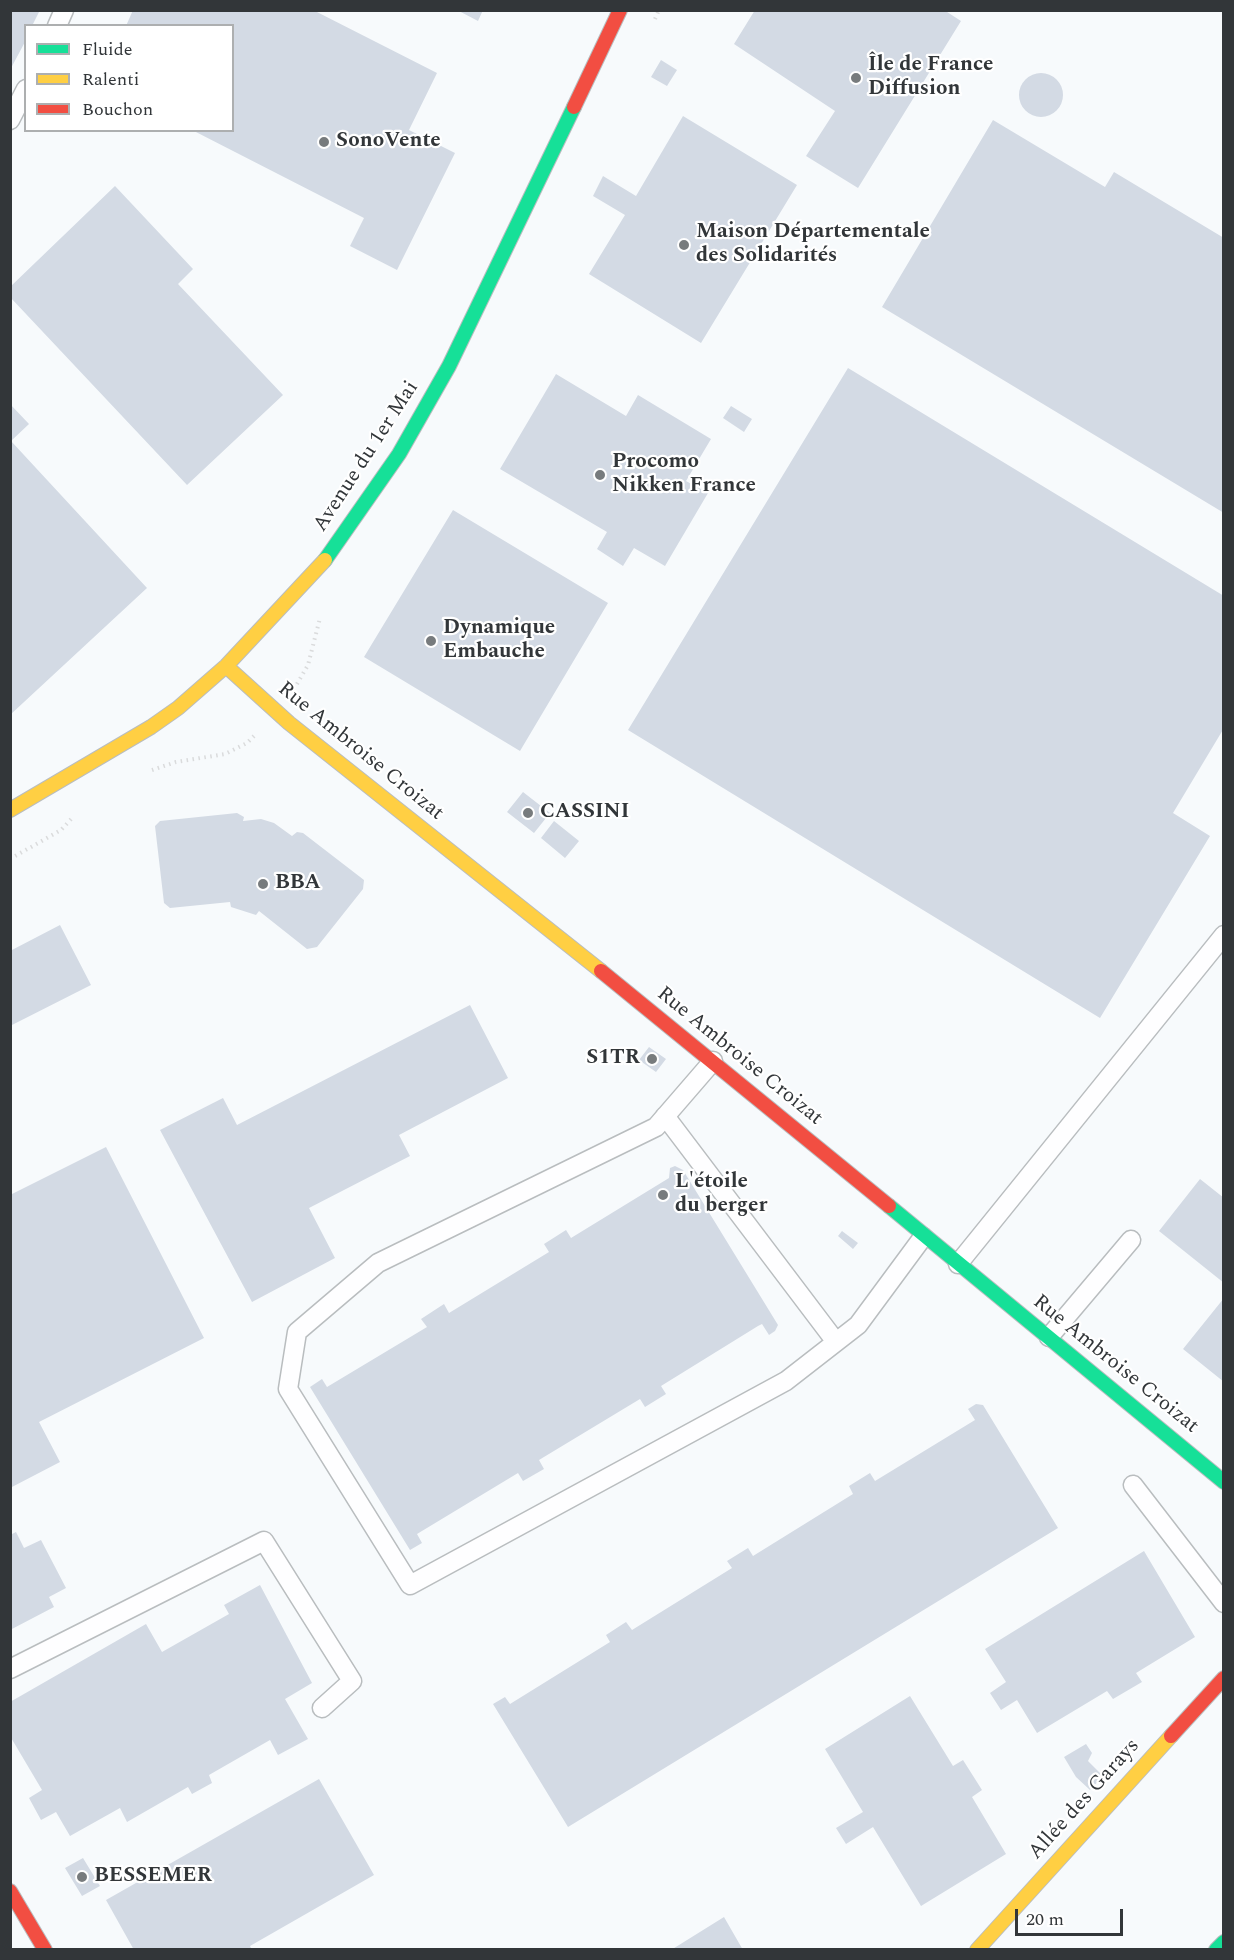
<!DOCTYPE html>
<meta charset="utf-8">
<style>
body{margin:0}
#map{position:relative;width:1234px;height:1960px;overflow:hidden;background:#f7fafc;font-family:Spectral,serif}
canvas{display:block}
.frame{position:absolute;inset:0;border:12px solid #323639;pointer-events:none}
.legend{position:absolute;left:24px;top:24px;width:210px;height:108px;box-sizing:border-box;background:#fff;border:2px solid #adafb0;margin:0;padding:8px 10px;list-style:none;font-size:18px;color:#323639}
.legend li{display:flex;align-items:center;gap:12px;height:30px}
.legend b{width:30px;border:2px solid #adafb0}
.scale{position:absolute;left:1015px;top:1909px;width:108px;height:27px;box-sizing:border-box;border:3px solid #323639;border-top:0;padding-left:8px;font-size:18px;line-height:21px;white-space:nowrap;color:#323639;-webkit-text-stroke:4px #fff;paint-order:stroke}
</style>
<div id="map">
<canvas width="1234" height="1960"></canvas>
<div class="frame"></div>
<ul class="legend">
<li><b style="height:8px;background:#16e098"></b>Fluide</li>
<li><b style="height:8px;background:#ffcf43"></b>Ralenti</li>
<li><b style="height:8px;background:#f24e42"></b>Bouchon</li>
</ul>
<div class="scale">20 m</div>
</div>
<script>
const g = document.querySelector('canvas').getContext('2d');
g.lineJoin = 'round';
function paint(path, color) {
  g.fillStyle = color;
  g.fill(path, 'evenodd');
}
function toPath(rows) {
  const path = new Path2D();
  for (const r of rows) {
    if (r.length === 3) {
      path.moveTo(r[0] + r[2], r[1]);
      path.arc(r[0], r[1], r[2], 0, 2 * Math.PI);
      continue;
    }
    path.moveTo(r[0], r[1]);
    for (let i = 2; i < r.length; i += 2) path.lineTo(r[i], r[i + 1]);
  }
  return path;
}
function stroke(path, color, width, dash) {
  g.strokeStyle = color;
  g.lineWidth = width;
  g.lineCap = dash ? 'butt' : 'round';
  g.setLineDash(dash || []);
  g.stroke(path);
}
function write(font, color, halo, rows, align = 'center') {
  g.font = font + ' Spectral,serif';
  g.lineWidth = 4.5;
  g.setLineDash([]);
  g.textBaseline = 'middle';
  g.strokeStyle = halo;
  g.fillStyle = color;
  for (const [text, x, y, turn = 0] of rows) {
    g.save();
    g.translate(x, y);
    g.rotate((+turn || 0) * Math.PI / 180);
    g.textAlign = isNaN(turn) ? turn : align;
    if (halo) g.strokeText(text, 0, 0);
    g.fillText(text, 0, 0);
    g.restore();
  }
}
paint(toPath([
 [10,10,40,10,32,26,26,26,26,40,10,70],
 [133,10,313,10,437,73,409,130,455,153,397,270,350,246,364,218,192,130,232,130,232,26,126,26],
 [457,10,483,10,478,21],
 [755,10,944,10,961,21,858,188,806,156,835,111,734,44],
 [661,60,677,70,667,86,651,77],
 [1041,95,22],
 [683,116,797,185,701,343,589,274,625,215,593,196,603,176,636,196],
 [993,120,1105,187,1114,172,1224,238,1224,513,882,307],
 [115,186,193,269,178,284,283,395,187,485,10,297,10,287],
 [848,368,1224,596,1224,728,1173,813,1210,836,1100,1018,628,730],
 [556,374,626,416,638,395,711,439,686,481,708,493,665,566,634,548,623,566,597,549,607,532,500,469],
 [10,404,29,424,11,441,147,588,10,715],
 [731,406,752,419,744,432,723,418],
 [453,510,608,603,520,751,364,657],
 [523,792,550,813,534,833,507,812],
 [237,813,244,817,243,821,261,819,274,823,292,836,297,832,303,833,364,880,363,889,317,947,307,949,259,911,256,915,231,907,230,902,170,908,164,903,155,826,160,821],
 [554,821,579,841,565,858,541,838],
 [60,925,91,985,10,1026,10,951],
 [470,1005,508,1078,399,1135,410,1156,309,1208,335,1258,252,1302,160,1130,223,1098,237,1125],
 [649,1047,666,1059,656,1072,639,1060],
 [106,1147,204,1338,39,1422,60,1462,10,1488,10,1195],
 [675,1166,683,1170,778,1325,775,1331,769,1335,762,1324,758,1326,661,1386,666,1394,645,1407,640,1399,539,1460,544,1469,523,1481,518,1473,417,1534,422,1543,410,1550,310,1387,322,1379,327,1387,427,1327,421,1319,444,1304,449,1313,549,1252,544,1244,566,1230,571,1238,669,1178,670,1168],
 [1200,1179,1224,1198,1224,1283,1159,1231],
 [842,1231,858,1243,853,1249,838,1236],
 [1224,1298,1224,1382,1183,1349],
 [976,1404,983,1405,1058,1528,568,1827,493,1704,505,1697,510,1704,610,1642,606,1635,626,1622,632,1630,732,1568,727,1561,748,1548,753,1556,853,1494,849,1486,870,1473,875,1481,975,1420,968,1409],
 [16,1532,24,1548,41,1540,66,1588,49,1597,54,1607,10,1630,10,1535],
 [1144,1551,1195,1637,1136,1673,1142,1682,1113,1699,1107,1691,1037,1733,1017,1700,1001,1710,990,1693,1006,1682,985,1649],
 [260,1585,312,1683,285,1699,308,1739,278,1755,270,1740,209,1775,212,1783,192,1794,188,1787,127,1822,120,1808,70,1836,56,1812,41,1820,29,1798,42,1790,10,1736,10,1702,146,1624,162,1652,229,1614,224,1605],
 [910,1696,953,1766,963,1760,982,1790,972,1797,1006,1854,921,1906,873,1827,846,1844,836,1828,863,1812,825,1749],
 [1086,1744,1092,1753,1088,1761,1103,1776,1090,1790,1076,1777,1064,1757],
 [319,1779,374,1875,250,1946,252,1950,134,1950,106,1900],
 [83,1858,100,1886,82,1896,65,1868],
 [724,1917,743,1950,671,1950]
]), '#d3dae4');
const lane = toPath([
 [57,26,64,10],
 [10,120,26,89],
 [713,1061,656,1127,378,1263,297,1332,288,1389,410,1585,786,1381,858,1325,923,1237],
 [665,1116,836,1342],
 [958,1264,1224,935],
 [1049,1337,1131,1240],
 [1133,1485,1224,1603],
 [10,1669,264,1541,352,1681,322,1708]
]);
const fast = toPath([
 [325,560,399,454,449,366,574,107],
 [889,1206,1224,1482],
 [1216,1950,1224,1942]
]);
const slow = toPath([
 [226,666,289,723,601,971],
 [10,810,151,727,178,708,226,666,325,560],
 [977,1950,1171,1736]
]);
const jam = toPath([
 [574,107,620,10],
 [601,971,889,1206],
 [1171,1736,1224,1678],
 [10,1891,45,1950]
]);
stroke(lane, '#b9bdbf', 21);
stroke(fast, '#b9bdbf', 16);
stroke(slow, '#b9bdbf', 16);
stroke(jam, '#b9bdbf', 16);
stroke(toPath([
 [655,19,659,10],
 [297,684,308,665,320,618],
 [152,770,176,762,225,754,247,743,254,736],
 [10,859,61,830,74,816]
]), '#dadbdc', 4, [1.5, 4.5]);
stroke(lane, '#fefeff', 18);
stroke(fast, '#16e098', 14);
stroke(slow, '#ffcf43', 14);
stroke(jam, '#f24e42', 14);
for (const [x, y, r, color] of [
 [856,78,6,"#777b7d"],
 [324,142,6,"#777b7d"],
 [684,245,6,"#777b7d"],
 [600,475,6,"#777b7d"],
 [431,641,6,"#777b7d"],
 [528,813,6,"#777b7d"],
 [263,884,6,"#777b7d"],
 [652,1059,6,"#777b7d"],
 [663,1195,6,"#777b7d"],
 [82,1877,6,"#777b7d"]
]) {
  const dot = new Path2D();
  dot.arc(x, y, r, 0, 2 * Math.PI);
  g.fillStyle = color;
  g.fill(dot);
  stroke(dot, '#fff', 2);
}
write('bold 21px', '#323639', '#fff', [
 ["Île de France",868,66],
 ["Diffusion",868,90],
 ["SonoVente",336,142],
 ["Maison Départementale",696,233],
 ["des Solidarités",696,257],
 ["Procomo",612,463],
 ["Nikken France",612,487],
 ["Dynamique",443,629],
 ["Embauche",443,653],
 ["CASSINI",540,813],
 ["BBA",275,884],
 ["S1TR",640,1059,"right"],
 ["L'étoile",675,1183],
 ["du berger",675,1207],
 ["BESSEMER",94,1877]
], 'left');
write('21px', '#323639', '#fff', [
 ["Avenue du 1er Mai",367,457,-57],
 ["Rue Ambroise Croizat",360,752,39],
 ["Rue Ambroise Croizat",739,1057,39],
 ["Rue Ambroise Croizat",1115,1365,39],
 ["Allée des Garays",1085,1800,-48]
]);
</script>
